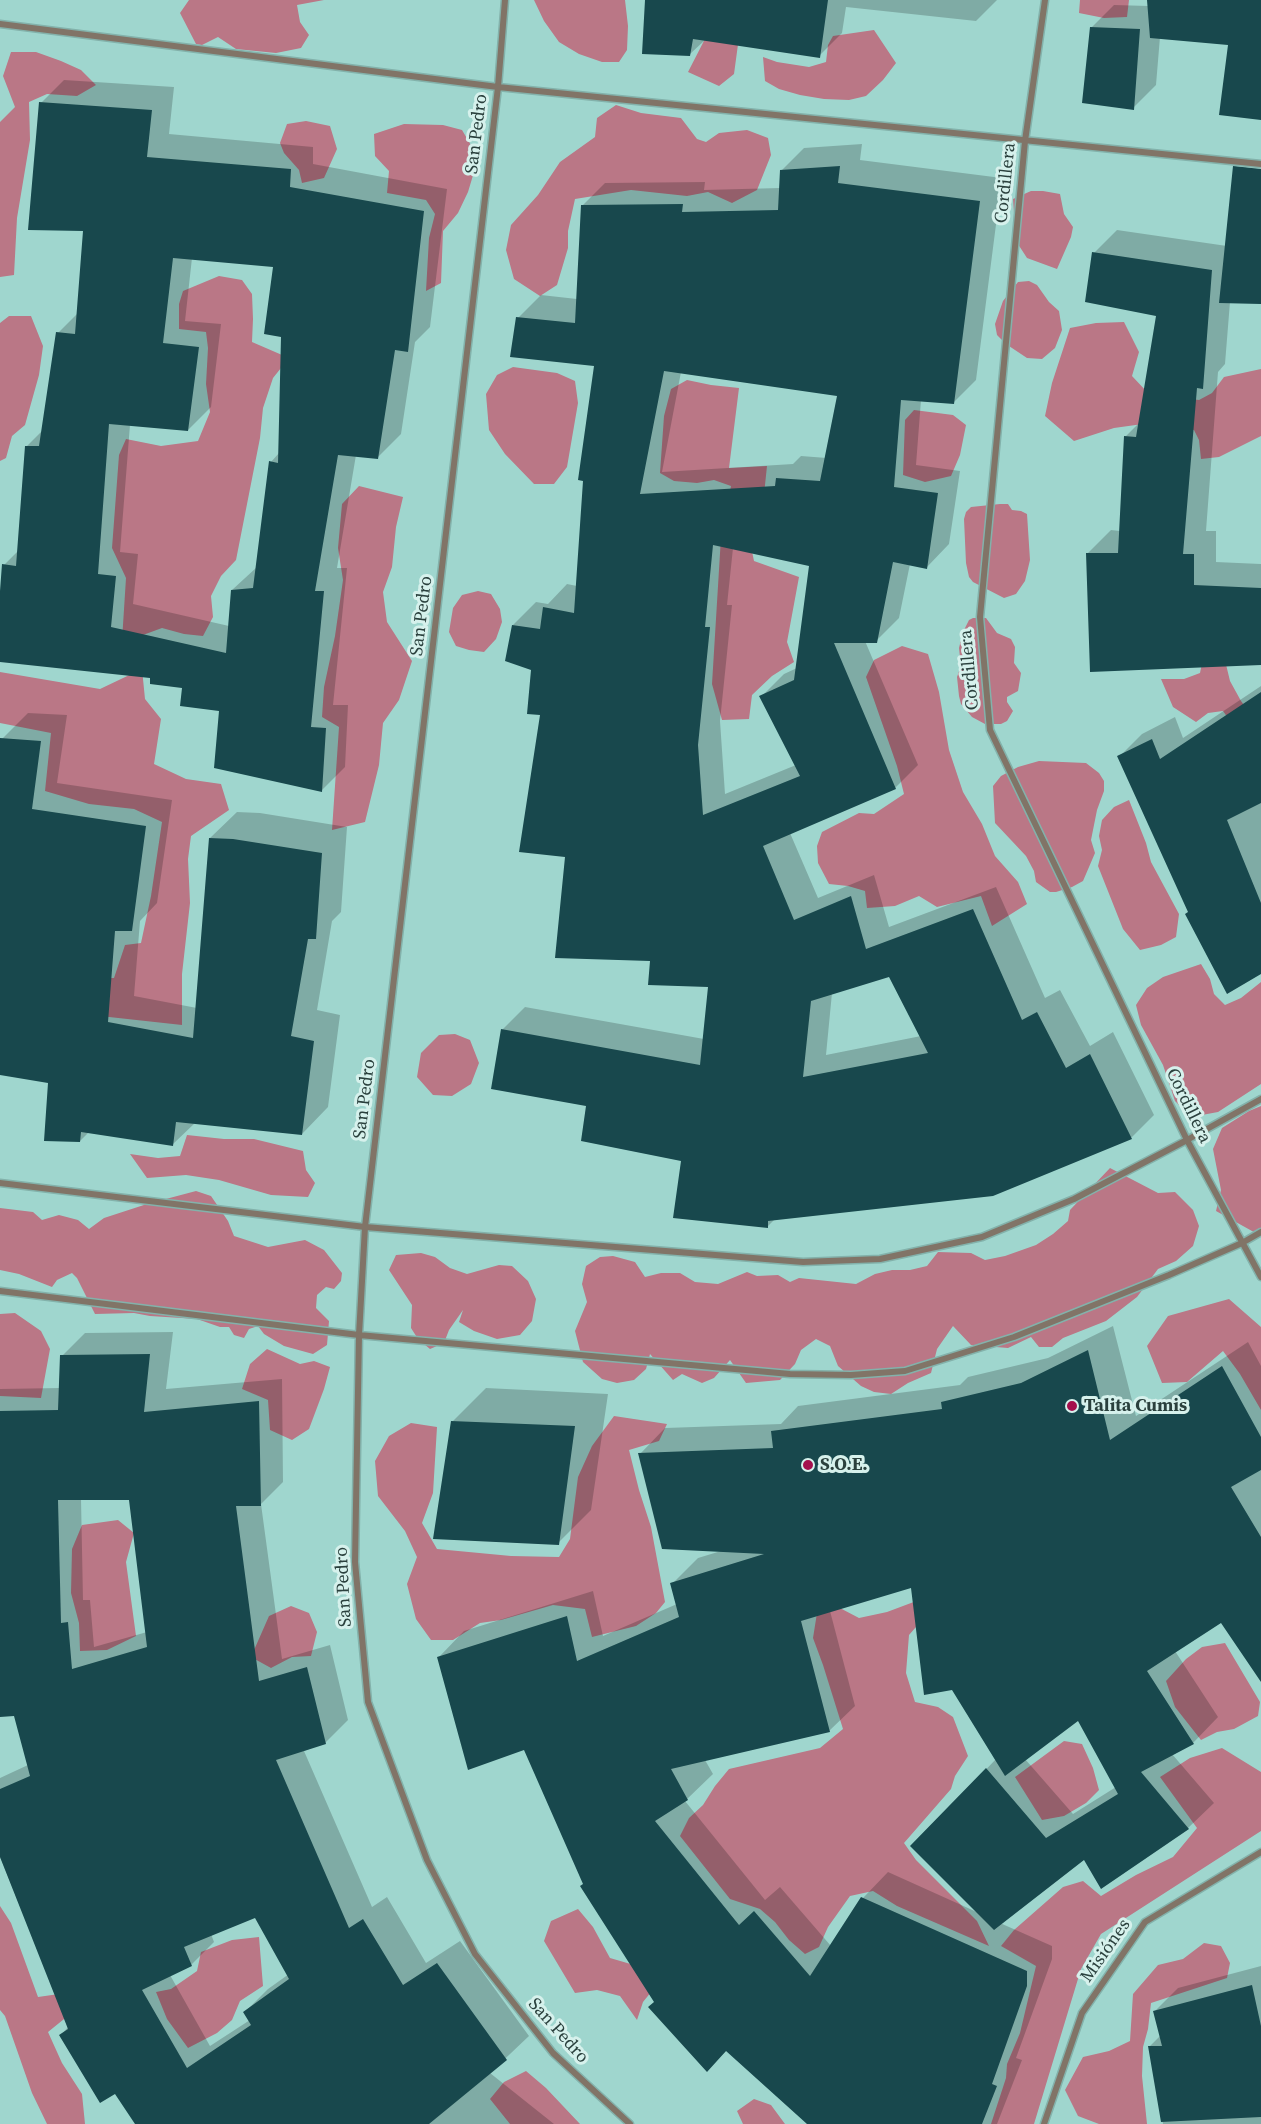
<!DOCTYPE html>
<meta charset="utf-8">
<style>
body{margin:0}
canvas{display:block;background:#9fd6ce}
</style>
<canvas width="1261" height="2124"></canvas>
<script>
const g = document.querySelector('canvas').getContext('2d');
g.lineJoin = 'round';
function paint(path, color) {
  g.fillStyle = color;
  g.fill(path, 'evenodd');
}
function toPath(rows) {
  const path = new Path2D();
  for (const r of rows) {
    path.moveTo(r[0], r[1]);
    for (let i = 2; i < r.length; i += 2) path.lineTo(r[i], r[i + 1]);
  }
  return path;
}
function stroke(path, color, width, dash) {
  g.strokeStyle = color;
  g.lineWidth = width;
  g.lineCap = dash ? 'butt' : 'round';
  g.setLineDash(dash || []);
  g.stroke(path);
}
function write(font, color, halo, rows, align = 'center') {
  g.font = font + ' "Source Serif 4",serif';
  g.lineWidth = 6;
  g.setLineDash([]);
  g.textBaseline = 'middle';
  g.strokeStyle = halo;
  g.fillStyle = color;
  for (const [text, x, y, turn = 0] of rows) {
    g.save();
    g.translate(x, y);
    g.rotate((+turn || 0) * Math.PI / 180);
    g.textAlign = isNaN(turn) ? turn : align;
    if (halo) g.strokeText(text, 0, 0);
    g.fillText(text, 0, 0);
    g.restore();
  }
}
paint(toPath([
 [189,0,324,0,297,5,300,22,309,35,301,48,276,53,236,49,218,37,202,45,196,44,180,13],
 [534,0,625,0,628,26,627,50,619,62,602,62,579,54,559,42,544,21],
 [1080,0,1129,0,1127,17,1104,18,1079,13],
 [874,30,896,63,883,80,866,96,849,100,824,99,800,95,779,89,765,81,763,57,777,62,809,67,826,62,828,45,833,36],
 [707,35,739,37,734,74,719,86,688,72],
 [11,52,36,52,61,61,81,70,96,85,77,96,47,94,29,102,30,140,17,218,14,275,0,277,0,122,15,107,3,76],
 [616,105,641,113,681,118,697,139,706,142,719,133,747,130,768,138,771,155,757,190,732,203,708,192,687,196,631,190,575,199,568,231,568,248,557,285,540,296,514,279,506,250,511,225,538,195,560,162,595,137,597,118],
 [306,121,330,126,337,149,324,178,302,183,299,170,284,153,280,143,287,124],
 [404,124,443,125,462,130,475,152,474,172,468,192,458,213,443,231,441,283,426,291,429,238,435,214,426,200,387,193,389,171,375,156,374,134],
 [1031,191,1043,191,1060,194,1064,214,1073,227,1071,237,1057,269,1027,258,1016,241,1013,199],
 [219,276,242,280,252,294,253,319,252,342,289,358,273,378,263,408,260,438,236,560,221,576,211,596,213,617,203,636,184,634,162,628,143,635,121,656,126,578,112,548,119,455,126,439,161,446,198,441,210,412,206,384,208,348,206,332,179,329,179,304,183,291],
 [1029,281,1037,285,1049,302,1059,311,1062,330,1055,348,1042,359,1027,358,1006,344,997,335,995,324,1003,301,1018,282],
 [9,316,31,316,43,346,39,375,25,425,12,436,6,458,0,461,0,323],
 [1124,322,1139,352,1132,376,1148,393,1199,400,1212,393,1224,377,1261,369,1261,436,1219,457,1201,459,1199,440,1194,430,1150,423,1114,428,1074,441,1045,416,1052,383,1070,328,1096,323],
 [513,367,557,373,575,381,578,403,567,467,554,484,534,484,505,454,489,430,486,394,497,375],
 [687,380,711,385,739,388,729,468,767,466,763,504,749,537,754,561,799,577,787,642,794,662,772,676,752,695,749,719,722,720,712,684,721,537,731,486,714,480,697,483,674,481,660,473,664,416,671,389],
 [914,410,953,415,966,425,960,455,951,476,925,482,903,475,905,420],
 [359,486,403,497,396,527,392,567,383,592,387,622,412,661,399,700,383,723,379,765,365,822,332,830,339,727,322,717,324,687,335,636,343,580,338,548,342,504],
 [1000,504,1008,504,1012,510,1021,511,1027,514,1030,560,1025,581,1016,594,1004,598,973,582,969,577,966,563,964,519,966,512,971,507],
 [478,591,491,594,500,609,502,622,496,639,484,652,469,650,456,646,449,632,453,608,462,595],
 [973,618,986,618,997,633,1011,639,1015,647,1014,663,1021,673,1018,691,1007,697,1007,702,1013,711,1007,721,1001,724,985,724,972,717,961,704,959,696,957,677,961,666,959,648,963,632,969,620],
 [902,646,928,654,939,692,949,750,963,792,982,824,995,856,1018,882,1027,904,992,926,981,896,937,907,919,896,895,906,867,908,865,891,848,886,829,884,818,863,817,846,822,832,859,813,874,814,904,794,897,766,866,677,874,660],
 [1222,648,1230,681,1241,701,1261,728,1233,725,1223,711,1208,713,1196,722,1173,707,1161,679,1184,679,1200,673,1204,654],
 [142,669,145,699,161,719,154,764,186,779,221,784,229,810,191,836,188,859,190,903,182,974,182,1025,100,1016,79,978,114,978,125,945,141,943,151,896,162,822,134,809,89,804,45,791,51,733,0,723,0,672,100,689],
 [1039,761,1086,763,1099,773,1104,781,1104,791,1097,810,1091,840,1095,853,1083,881,1072,887,1056,892,1050,892,1036,882,1034,871,1026,856,995,823,993,786,1001,776,1018,767],
 [1129,800,1146,843,1151,862,1179,914,1176,937,1161,945,1140,950,1123,929,1098,866,1102,850,1099,836,1102,820,1114,807],
 [1201,964,1210,979,1214,994,1225,1005,1241,998,1261,982,1261,1084,1218,1112,1191,1117,1175,1101,1163,1065,1141,1025,1136,1005,1147,988,1163,977],
 [455,1034,470,1040,479,1063,471,1084,452,1096,433,1095,417,1077,421,1053,439,1035],
 [1261,1106,1261,1236,1216,1211,1221,1190,1213,1149,1222,1128,1249,1111],
 [187,1135,224,1139,254,1139,303,1151,306,1170,315,1183,308,1197,271,1195,219,1180,186,1175,147,1178,130,1154,158,1158,180,1156],
 [1110,1168,1158,1193,1175,1192,1193,1210,1199,1226,1193,1246,1176,1261,1158,1269,1137,1297,1106,1321,1063,1338,1052,1347,1039,1347,1031,1337,1008,1348,971,1345,953,1326,937,1349,931,1373,908,1383,891,1394,874,1392,861,1386,838,1366,830,1346,816,1339,801,1350,795,1364,780,1380,746,1383,730,1360,714,1378,702,1383,682,1374,673,1380,650,1354,646,1369,634,1380,617,1383,602,1379,583,1362,575,1331,587,1302,582,1284,586,1266,600,1257,613,1256,635,1262,645,1277,661,1273,680,1273,695,1282,718,1284,747,1272,757,1276,778,1275,790,1282,799,1278,856,1284,875,1274,892,1270,910,1270,927,1266,938,1252,971,1253,985,1260,1005,1256,1036,1245,1053,1234,1068,1221,1070,1210],
 [196,1191,211,1196,228,1221,234,1236,268,1247,305,1240,324,1250,342,1273,341,1281,334,1289,326,1287,317,1295,316,1308,329,1321,327,1345,313,1354,284,1346,264,1334,258,1326,249,1329,244,1338,234,1335,229,1327,220,1327,197,1319,150,1316,134,1313,95,1314,77,1278,72,1273,57,1280,52,1287,19,1274,0,1270,0,1208,33,1212,42,1220,59,1215,78,1220,89,1229,104,1218,147,1204],
 [421,1253,435,1257,450,1268,467,1274,499,1265,512,1266,528,1281,536,1299,532,1321,520,1335,497,1339,474,1331,459,1322,463,1310,449,1330,444,1343,430,1349,418,1339,411,1328,412,1305,389,1270,396,1255],
 [1229,1299,1261,1327,1261,1410,1240,1374,1223,1351,1187,1382,1162,1383,1147,1346,1168,1316],
 [15,1313,41,1331,50,1349,41,1398,0,1396,0,1314],
 [267,1349,300,1364,314,1361,330,1367,324,1389,309,1429,292,1440,270,1430,268,1400,242,1389,250,1364],
 [614,1416,667,1424,659,1441,629,1450,639,1490,651,1527,665,1602,656,1613,636,1626,592,1637,585,1609,553,1605,501,1620,480,1623,453,1640,431,1640,416,1619,407,1584,417,1557,405,1531,378,1496,375,1461,389,1436,411,1423,437,1427,433,1493,422,1523,437,1549,511,1556,559,1557,570,1539,578,1477,592,1446],
 [118,1520,134,1533,126,1562,136,1636,107,1650,80,1651,79,1623,71,1593,72,1549,82,1525],
 [919,1600,930,1611,909,1635,906,1673,915,1702,938,1707,953,1717,968,1756,955,1776,951,1789,904,1843,916,1860,977,1921,989,1946,897,1906,873,1891,850,1896,828,1927,819,1947,805,1954,789,1940,775,1922,760,1909,730,1899,680,1836,689,1818,703,1805,715,1786,729,1769,820,1748,843,1729,823,1665,813,1638,817,1613,838,1607,859,1618,887,1612],
 [291,1606,309,1613,317,1632,311,1656,292,1657,271,1668,251,1657,269,1616],
 [1225,1643,1260,1702,1258,1716,1234,1729,1217,1732,1201,1740,1175,1707,1166,1681,1186,1659,1202,1647],
 [1064,1741,1082,1744,1093,1768,1099,1790,1086,1803,1064,1816,1042,1820,1015,1777],
 [1222,1748,1261,1772,1261,1831,1101,1934,1081,1969,1034,2124,991,2124,1006,2078,1007,2064,1020,2033,1036,1966,1001,1946,1014,1930,1063,1887,1083,1881,1101,1896,1136,1875,1173,1857,1197,1828,1160,1777,1190,1758],
 [0,1906,11,1923,38,1997,73,1992,69,2015,48,2032,62,2063,82,2094,85,2124,47,2124,32,2093,5,2016,0,2010],
 [578,1909,593,1927,610,1958,634,1965,660,1981,643,2002,637,2020,620,1996,597,1990,575,1993,544,1941,551,1921],
 [259,1937,263,1986,240,2001,232,2020,217,2033,188,2048,167,2019,156,1992,171,1989,197,1971,201,1952,232,1940],
 [1204,1943,1221,1946,1230,1963,1227,1978,1151,2003,1148,2029,1143,2047,1142,2076,1147,2124,1099,2124,1078,2116,1065,2090,1083,2057,1109,2051,1130,2041,1133,1994,1158,1965,1183,1959],
 [526,2071,546,2088,580,2124,510,2124,490,2099,504,2082],
 [754,2099,771,2105,785,2124,743,2124,737,2111]
]), '#ba7786');
paint(toPath([
 [646,0,997,0,976,21,846,7,842,33,819,56,705,40,690,54],
 [1149,0,1261,0,1261,119,1230,44,1160,37,1156,85,1133,108,1091,28,1114,5,1149,6],
 [64,80,174,87,169,134,313,147,313,164,447,189,430,327,415,342,401,434,378,457,356,455,337,568,347,568,333,705,348,705,345,767,322,790,220,709,183,687,152,677,0,660,0,609,4,565,19,550,26,447,43,430,58,333,79,312,85,229,41,103],
 [192,258,274,265,283,335,279,453,271,462,257,567,232,590,229,626,133,604,138,554,120,552,130,425,188,430,211,407,221,324,185,321],
 [862,144,860,160,1002,178,976,380,953,403,921,400,916,465,960,471,949,544,927,567,910,564,899,618,876,641,865,641,918,765,895,788,790,833,818,898,874,875,889,927,996,887,1045,998,1060,990,1090,1046,1113,1032,1154,1115,1132,1137,993,1195,775,1219,768,1226,683,1160,587,1105,502,1030,525,1007,704,1039,710,985,651,959,566,855,533,669,513,625,536,602,548,604,567,584,577,586,596,364,518,318,541,295,577,299,582,206,605,183,705,182,704,190,780,188,781,171,804,148],
 [681,372,839,395,827,458,801,456,793,464,662,472],
 [733,548,810,564,797,668,784,674,761,697,796,765,725,794,720,721,732,605,727,605],
 [890,976,921,1036,826,1055,832,993],
 [1261,199,1261,303,1230,302,1225,364,1218,372,1206,531,1216,531,1216,562,1261,564,1261,664,1088,553,1111,530,1120,531,1125,437,1140,422,1158,315,1094,253,1117,230,1227,246],
 [1261,686,1261,972,1189,912,1119,757,1142,734,1175,717,1183,738],
 [28,713,67,715,57,783,172,800,157,903,140,921,134,996,197,1008,210,838,237,812,260,813,347,827,341,912,332,921,317,1010,340,1015,328,1107,302,1134,195,1123,172,1145,89,1132,80,1141,50,1082,0,1074,0,760,2,739],
 [1113,1326,1136,1416,1248,1342,1261,1366,1261,1679,1222,1621,1175,1651,1218,1717,1193,1743,1172,1754,1214,1803,1188,1828,1101,1887,1084,1858,1000,1923,1052,1946,1052,1959,1016,2058,1022,2060,997,2124,809,2124,727,2050,707,2070,656,2002,584,1884,524,1748,439,1657,464,1631,593,1591,603,1636,677,1604,672,1584,698,1558,721,1551,640,1454,665,1428,781,1424,798,1406,960,1385,968,1377,1048,1358],
 [912,1586,953,1688,996,1759,913,1846,979,1913,888,1872,863,1898,831,1946,780,1887,765,1900,685,1801,713,1774,705,1760,829,1731,855,1706,830,1611],
 [1078,1719,1116,1787,1073,1814,1025,1759],
 [173,1332,166,1389,282,1379,283,1482,261,1504,282,1659,330,1645,348,1720,325,1743,304,1751,372,1907,387,1897,426,1963,460,1941,529,2036,490,2073,554,2124,137,2124,115,2092,61,2035,69,2026,0,1857,0,1778,28,1765,15,1714,0,1716,0,1389,60,1388,62,1356,85,1333],
 [81,1498,130,1498,147,1632,94,1647,90,1600,83,1600],
 [256,1916,289,1974,268,1989,245,2012,250,2020,210,2046,170,1975,191,1965,214,1942,211,1934],
 [486,1388,608,1394,591,1510,558,1543,453,1421],
 [1261,1966,1261,2124,1163,2124,1150,2046,1161,2035,1155,2011,1178,1988]
]), '#0003');
paint(toPath([
 [645,0,828,0,820,58,693,39,690,56,642,54],
 [1147,0,1261,0,1261,120,1219,115,1228,45,1150,38],
 [1090,27,1140,29,1134,110,1082,103],
 [39,102,152,110,147,157,291,169,290,187,424,211,408,352,395,350,378,459,338,455,315,591,324,591,311,727,326,728,322,792,214,768,219,711,180,706,182,688,150,684,150,678,0,662,0,591,2,564,16,566,25,446,39,446,56,332,75,334,83,231,28,230],
 [173,258,273,267,264,334,281,337,278,463,269,461,253,588,231,590,226,653,111,627,116,576,98,574,109,424,188,431,199,347,163,343],
 [840,166,838,183,980,201,954,404,901,400,894,487,938,493,927,569,893,562,877,643,834,643,896,789,763,846,794,920,851,896,866,949,973,909,1022,1020,1037,1012,1066,1068,1090,1054,1132,1139,993,1196,768,1221,768,1228,673,1218,681,1161,581,1141,586,1106,491,1089,501,1029,700,1065,708,987,648,985,650,961,555,958,565,857,519,852,540,715,527,714,531,670,505,661,512,625,540,629,543,607,574,613,583,481,578,480,594,366,510,357,516,317,575,323,581,205,683,204,682,212,778,210,780,170],
 [664,371,837,396,820,481,776,478,775,486,640,494],
 [713,545,809,566,794,680,759,696,800,776,703,815,698,745,710,627,705,627],
 [889,977,928,1053,803,1077,811,1001],
 [1233,166,1261,169,1261,304,1219,303],
 [1092,252,1212,270,1203,389,1197,388,1183,554,1194,554,1194,585,1261,588,1261,665,1090,672,1086,553,1118,553,1124,436,1136,437,1156,316,1085,302],
 [1261,692,1261,803,1227,820,1261,903,1261,974,1227,994,1185,914,1188,912,1117,756,1152,739,1160,759],
 [0,738,41,741,32,809,146,826,132,931,115,931,108,1022,193,1038,209,838,233,839,322,853,316,939,308,939,291,1036,314,1041,302,1135,176,1122,173,1146,81,1132,80,1142,44,1141,48,1083,0,1075],
 [1088,1350,1110,1440,1222,1366,1261,1437,1261,1470,1231,1487,1261,1537,1261,1682,1221,1623,1147,1671,1194,1744,1141,1772,1189,1829,1101,1889,1084,1860,994,1930,910,1846,986,1768,1046,1838,1118,1794,1078,1721,1005,1776,952,1690,924,1695,911,1588,801,1621,830,1732,671,1769,688,1800,655,1821,739,1925,754,1911,810,1976,861,1897,1027,1971,1027,1986,992,2084,997,2086,982,2124,807,2124,726,2051,707,2072,648,2007,654,2002,580,1886,583,1884,524,1750,468,1770,437,1657,567,1616,577,1661,679,1617,670,1583,764,1554,662,1549,638,1453,773,1448,771,1431,942,1409,941,1402,1021,1383],
 [150,1354,144,1412,259,1401,261,1506,236,1506,259,1681,307,1667,326,1744,276,1760,349,1928,363,1919,403,1985,437,1963,507,2060,429,2124,135,2124,115,2094,100,2103,59,2035,68,2029,0,1857,0,1789,30,1776,14,1716,0,1717,0,1411,58,1410,60,1355],
 [58,1500,129,1500,147,1647,72,1669,68,1622,61,1623],
 [255,1918,289,1979,243,2012,251,2025,187,2068,142,1990,192,1966,184,1947],
 [451,1421,575,1426,559,1545,433,1539],
 [1252,1985,1261,2026,1261,2117,1161,2122,1148,2046,1162,2046,1153,2011]
]), '#18484d');
const street = toPath([
 [505,0,498,87,365,1227,359,1335,355,1562,368,1702,427,1860,475,1954,553,2053,630,2124],
 [1045,0,1025,141,980,617,990,730,1187,1140,1261,1277],
 [0,24,498,87,1261,164],
 [0,1183,365,1227,803,1262,880,1259,982,1237,1074,1199,1187,1140,1261,1099],
 [0,1291,359,1335,790,1374,851,1375,905,1371,1014,1337,1169,1275,1242,1243,1261,1232],
 [1044,2124,1082,2013,1145,1922,1261,1852]
]);
stroke(street, '#83b2ab', 9);
stroke(street, '#817467', 6);
for (const [x, y, r, color] of [
 [1072,1406,6,"#a40f4c"],
 [808,1465,6,"#a40f4c"]
]) {
  const dot = new Path2D();
  dot.arc(x, y, r, 0, 2 * Math.PI);
  g.fillStyle = color;
  g.fill(dot);
  stroke(dot, '#d6f1ec', 2);
}
write('18px', '#2a403d', '#d6f1ec', [
 ["San Pedro",477,134,-83],
 ["Cordillera",1006,183,-84],
 ["San Pedro",422,616,-83],
 ["Cordillera",970,670,-95],
 ["San Pedro",365,1099,-83],
 ["Cordillera",1188,1106,64],
 ["San Pedro",344,1587,-93],
 ["Misiónes",1106,1951,-55],
 ["San Pedro",558,2031,48]
]);
write('bold 18px', '#2a403d', '#d6f1ec', [
 ["Talita Cumis",1084,1406],
 ["S.O.E.",820,1465]
], 'left');
</script>
